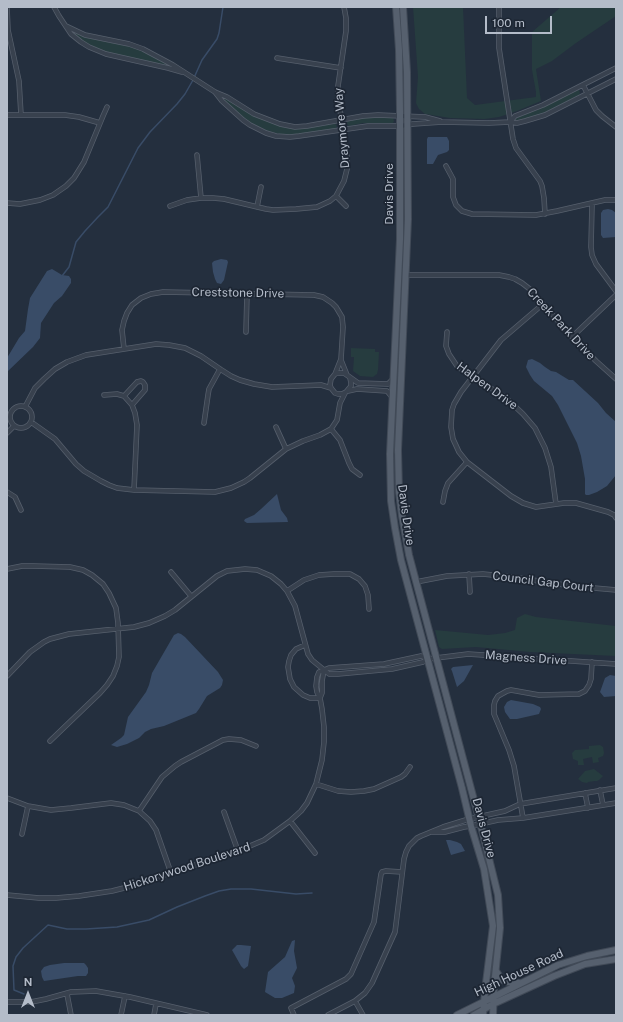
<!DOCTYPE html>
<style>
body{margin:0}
#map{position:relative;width:623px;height:1022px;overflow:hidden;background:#242f3e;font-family:"Public Sans",sans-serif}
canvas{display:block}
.frame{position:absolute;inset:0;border:8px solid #b4bcc9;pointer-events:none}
.north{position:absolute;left:8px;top:974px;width:40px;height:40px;-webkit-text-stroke:3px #1d2633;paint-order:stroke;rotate:0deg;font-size:11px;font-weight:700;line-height:16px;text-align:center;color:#b4bcc9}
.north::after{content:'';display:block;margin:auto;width:14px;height:18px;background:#b4bcc9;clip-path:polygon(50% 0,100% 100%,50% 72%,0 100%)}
.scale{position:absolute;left:485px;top:16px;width:67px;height:18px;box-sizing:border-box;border:2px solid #b4bcc9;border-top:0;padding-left:5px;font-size:12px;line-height:14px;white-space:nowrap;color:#b4bcc9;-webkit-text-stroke:3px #1d2633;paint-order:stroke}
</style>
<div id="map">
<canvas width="623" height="1022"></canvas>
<div class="frame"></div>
<div class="north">N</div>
<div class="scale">100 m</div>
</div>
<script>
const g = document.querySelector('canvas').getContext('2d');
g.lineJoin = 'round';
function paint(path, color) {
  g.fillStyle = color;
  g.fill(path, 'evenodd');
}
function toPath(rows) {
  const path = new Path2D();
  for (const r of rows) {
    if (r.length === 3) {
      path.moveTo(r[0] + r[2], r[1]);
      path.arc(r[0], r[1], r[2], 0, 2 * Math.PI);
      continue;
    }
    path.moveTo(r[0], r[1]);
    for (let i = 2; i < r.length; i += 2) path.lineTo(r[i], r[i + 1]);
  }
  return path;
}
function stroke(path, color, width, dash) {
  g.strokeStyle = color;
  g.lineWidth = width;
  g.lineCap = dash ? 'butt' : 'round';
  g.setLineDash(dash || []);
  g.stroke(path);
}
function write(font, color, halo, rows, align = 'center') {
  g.font = font + ' "Public Sans",sans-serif';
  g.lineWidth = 3.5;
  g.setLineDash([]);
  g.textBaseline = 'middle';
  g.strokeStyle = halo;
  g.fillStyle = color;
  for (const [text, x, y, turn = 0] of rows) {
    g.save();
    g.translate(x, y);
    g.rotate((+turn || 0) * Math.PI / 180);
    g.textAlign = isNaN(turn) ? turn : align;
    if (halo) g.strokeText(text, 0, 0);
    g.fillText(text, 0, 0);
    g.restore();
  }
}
paint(toPath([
 [413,7,463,7,467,98,475,105,536,97,536,92,532,70,532,32,561,7,616,7,616,16,576,43,552,61,536,69,541,101,517,111,499,117,484,119,450,118,425,114,419,109,416,103,418,77],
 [69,29,137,48,182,71,104,51,91,47,80,40,72,33],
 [577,90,579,90,580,93,579,95,544,113,535,117,520,120,516,120,515,119,518,117,537,110],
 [223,98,225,98,267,121,307,128,333,124,335,124,337,126,335,129,293,135,285,135,267,131,251,124,223,100],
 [368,117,393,117,394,121,393,123,363,123,349,126,347,124,347,122,348,121],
 [351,348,375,349,375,352,379,352,378,370,377,374,373,377,360,376,353,371,354,357,351,357],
 [525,614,536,617,616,626,616,656,530,652,476,647,442,649,439,647,435,630,488,635,505,633,515,630,517,618],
 [600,745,603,747,604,753,603,756,598,758,599,762,593,763,592,757,583,759,584,765,578,765,578,761,573,759,572,753,575,750,589,749,589,746],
 [594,769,603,776,599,780,597,781,595,781,588,782,587,783,582,782,578,779,585,771]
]), '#263c3f');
paint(toPath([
 [428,137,447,137,449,141,449,150,447,152,438,155,433,164,427,164,427,139],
 [608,209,612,210,616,213,616,237,603,238,601,235,601,213,603,210],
 [221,259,227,260,228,262,224,280,221,284,217,283,215,279,213,272,212,263,214,261],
 [52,269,62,275,69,276,71,279,71,283,62,296,54,303,41,323,40,338,33,347,7,372,7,358,19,338,25,331,28,309,30,298,47,271],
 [532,359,540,363,545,367,551,371,556,372,569,380,573,380,598,403,606,413,616,422,616,475,607,486,597,492,589,495,586,495,585,494,585,479,581,456,577,443,558,405,552,396,534,381,530,375,526,367,528,360],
 [277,494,281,510,287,518,288,522,247,523,244,521,245,519,254,515,261,509],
 [178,633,181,634,185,637,218,672,223,680,222,685,220,688,207,696,199,709,196,713,164,726,151,729,145,732,139,738,127,744,117,747,111,745,121,738,124,735,128,717,146,692,149,685,152,673,174,635],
 [473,665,464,681,457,687,452,671,451,669,453,667],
 [610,675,616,676,616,696,604,697,600,692,605,678],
 [511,700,533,704,540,707,541,709,539,714,517,719,510,719,505,712,504,707,507,702],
 [446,840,450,840,457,842,461,844,465,851,451,855],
 [295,940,294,951,297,968,292,978,295,986,294,993,282,998,275,998,265,992,268,972,285,957,292,941],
 [237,945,241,945,251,946,248,966,244,969,241,966,232,950],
 [64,963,84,963,86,965,88,968,88,973,86,976,78,976,44,981,42,977,41,971,44,967,50,965]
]), '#394c67');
stroke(toPath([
 [62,276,69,267,76,242,85,231,98,217,108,207,138,148,150,132,177,104,185,94,193,80,202,60,217,39,219,33,223,7],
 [24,994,14,990,13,966,16,957,23,948,48,925,67,929,86,929,117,927,149,920,177,907,205,896,219,891,231,889,251,889,296,894,312,893]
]), '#394c67', 1.5);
const street = toPath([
 [7,7,8,30,19,81,21,115],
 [54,7,59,16,71,34,81,42,89,47,106,54,168,68,182,72],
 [499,7,499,48,513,139,516,148,540,181,542,186,544,198,545,214],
 [66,26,85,35,129,44,143,49,173,65,215,92,227,97,254,114,280,124,295,127,307,126,363,116,378,115,425,117,440,121],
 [277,58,341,68],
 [583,85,596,110,602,116,616,127],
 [215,92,222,101,243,120,250,125,266,133,276,136,290,137,299,136,368,126,400,126,413,124,442,122,489,123,510,122,517,123,525,121,545,115,616,79],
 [7,115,65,115,79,117,100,123],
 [510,122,515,116,543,105,616,68],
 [197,155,201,198],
 [446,166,453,179,453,197,456,205,462,211,472,214,536,215,557,211,605,200,616,200],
 [336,196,346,206],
 [7,203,20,204,40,200,53,195,66,186,74,178,84,162,103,116,107,107],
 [592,204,591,247,592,255,596,264,616,291],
 [170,206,187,200,201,198,213,198,224,199,266,209,273,210,296,209,317,207,330,201,336,196,344,181,347,169,347,157,338,96,338,86,346,31,346,18,344,7],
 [257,207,261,187],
 [406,275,499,275,509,277,515,279,522,283,531,290,572,337,596,361,616,379],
 [543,304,501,340,461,392,454,404,452,410,451,427,453,439,459,452,467,462,511,496,523,503,536,507,564,503,576,503,608,512,614,515,616,518],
 [246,332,247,294],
 [447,332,446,346,449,354,457,366,472,377,478,380,505,397,523,414,535,428,545,448,551,467,556,504],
 [572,337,616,295],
 [124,349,122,330,124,321,127,313,132,305,141,298,151,294,163,292,314,295,323,297,332,303,336,307,342,317,343,327,341,359,335,374],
 [341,360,347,375],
 [350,378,351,383,351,386,346,392,342,394,338,394,335,393,331,388,330,385,331,379,335,374,338,373,344,373,358,383,388,384,393,379],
 [348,391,357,389,387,391,392,397],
 [104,395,117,394,124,396,132,405,135,413,137,425,134,490],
 [124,396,137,382,141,381,143,382,145,385,145,390,132,405],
 [21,417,11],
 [25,407,35,388,44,379,55,369,67,362,86,355,156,344,169,345,185,348,201,356,220,369,231,376,240,380,254,384,272,387,321,385,331,388],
 [31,422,55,439,76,464,84,471,101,481,109,485,117,488,134,490,215,492,231,488,244,482,250,478,286,449,303,441,320,435,331,429,337,420,340,403,345,393],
 [204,423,208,395,209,389,220,369],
 [276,427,286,449],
 [331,429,340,440,349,463,352,469,360,475],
 [7,433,14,426],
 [7,492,15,497,21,510],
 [443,502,445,491,448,483,467,462],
 [7,569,22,566,33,566,70,567,83,570,92,575,103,584,109,593,116,608,118,623,119,657,117,666,113,676,107,685,100,693,50,741],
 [171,572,191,596],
 [469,574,470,592],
 [416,582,447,576,483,574,512,577,572,586,616,590],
 [287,591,304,580,319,575,334,574,350,574,359,579,365,586,368,595,369,609],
 [305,645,296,649,291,655,289,661,288,667,290,679,294,687,303,695,310,698,320,698],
 [7,676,30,652,44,642,50,639,69,634,134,627,149,623,165,616,175,610,217,576,227,571,245,569,257,570,271,576,281,584,287,591,295,606,308,654,312,660,329,674,338,674,392,669,423,662,428,659,468,654,616,664],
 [320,698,322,693,322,681,324,670],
 [316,784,338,791,351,792,364,791,374,789,401,777,405,774,410,767],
 [600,790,603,805],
 [585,793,588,808],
 [7,798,28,806,51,810,71,808,111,803,124,805,139,811,150,821,156,830,171,873],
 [139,811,162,777,175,766,181,762,223,740,229,739,241,740,256,746],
 [224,812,238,851],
 [523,818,514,766,509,750,494,714,494,705,495,701,498,696,507,691,511,690,539,695,579,694,585,691,589,685,591,679,592,662],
 [290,821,315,853],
 [432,832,445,832,464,827,471,826,498,820,523,818,616,803],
 [22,834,28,806],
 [7,895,39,898,56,898,79,896,112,891,128,887,238,851,264,840,290,821,301,811,307,803,316,784,322,760,324,742,324,727,322,709,320,698,317,692,316,686,317,677,319,672,329,668,384,664,421,656,428,659],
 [67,994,71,1015],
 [355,1001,363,1015],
 [7,1002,31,1002,46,999,71,992,96,991,130,997,207,1015],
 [121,1015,125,996],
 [154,1015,156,1004],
 [294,1015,291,1008,346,979,351,974,374,922,381,874,382,872,386,871,402,872],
 [328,1015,355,1001,365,993,372,983,395,932,397,916,404,859,406,852,409,846,417,838,421,836,443,827,469,819,505,811,520,804,616,788]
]);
const primary = toPath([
 [396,7,399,50,400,111,400,239,390,454,391,501,395,528,401,560,462,788,471,826,484,869,493,926,485,991,483,1015],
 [403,7,407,72,408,219,398,450,399,492,402,516,409,555,457,736,482,830,498,895,500,928,494,986,493,1015],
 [496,971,502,980,508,982,519,983],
 [457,1015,558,965,587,956,616,950],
 [474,1015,493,1004,554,976,585,964,616,959]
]);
stroke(street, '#565f6c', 5.5);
stroke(primary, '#414a57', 8);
stroke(street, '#38414e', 4);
stroke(primary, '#56606e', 6);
write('12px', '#b4bcc9', '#1d2633', [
 ["Draymore Way",342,128,-95],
 ["Davis Drive",389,194,-90],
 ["Creststone Drive",238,293,1],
 ["Creek Park Drive",561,324,47],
 ["Halpen Drive",487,386,36],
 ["Davis Drive",406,515,82],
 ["Council Gap Court",543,582,7],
 ["Magness Drive",526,658,4],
 ["Davis Drive",484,828,75],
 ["Hickorywood Boulevard",187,867,-18],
 ["High House Road",519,973,-25]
]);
</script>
